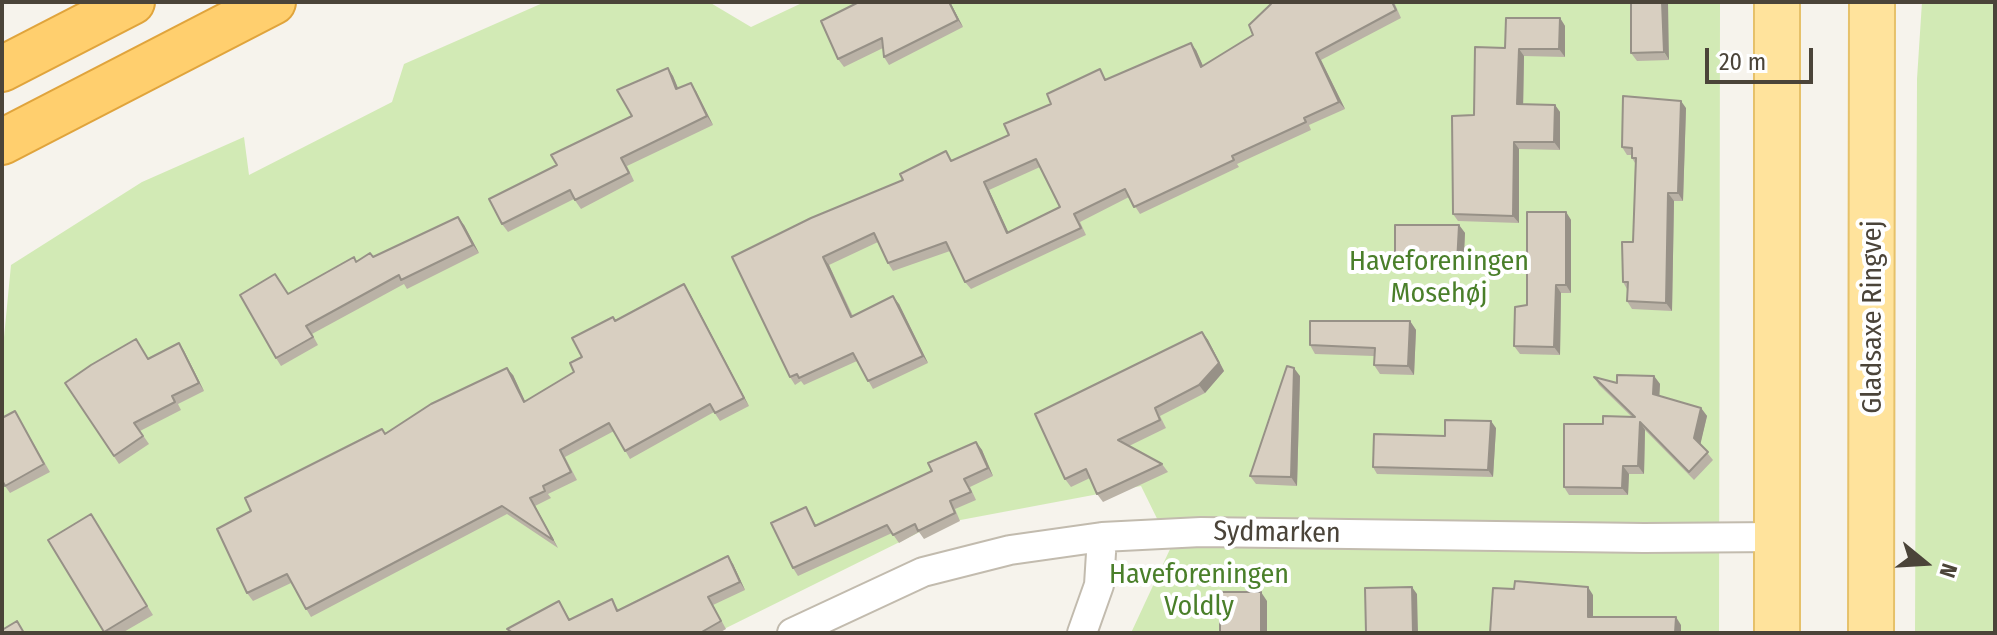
<!DOCTYPE html>
<meta charset="utf-8">
<style>
body{margin:0}
#map{position:relative;width:1997px;height:635px;overflow:hidden;background:#f6f3ec;font-family:"Fira Sans Condensed",sans-serif}
canvas{display:block}
.frame{position:absolute;inset:0;border:4px solid #4b4439;pointer-events:none}
.north{position:absolute;left:1885px;top:523px;width:80px;height:80px;-webkit-text-stroke:6px #fff;paint-order:stroke;rotate:108deg;font-size:22px;font-weight:700;line-height:32px;text-align:center;color:#4b4439}
.north::after{content:'';display:block;margin:auto;width:28px;height:36px;background:#4b4439;clip-path:polygon(50% 0,100% 100%,50% 72%,0 100%)}
.scale{position:absolute;left:1705px;top:48px;width:108px;height:36px;box-sizing:border-box;border:4px solid #4b4439;border-top:0;padding-left:10px;font-size:24px;line-height:28px;white-space:nowrap;color:#4b4439;-webkit-text-stroke:6px #fff;paint-order:stroke}
</style>
<div id="map">
<canvas width="1997" height="635"></canvas>
<div class="frame"></div>
<div class="north">N</div>
<div class="scale">20 m</div>
</div>
<script>
const g = document.querySelector('canvas').getContext('2d');
g.lineJoin = 'round';
function paint(path, color) {
  g.fillStyle = color;
  g.fill(path, 'evenodd');
}
function toPath(rows) {
  const path = new Path2D();
  for (const r of rows) {
    path.moveTo(r[0], r[1]);
    for (let i = 2; i < r.length; i += 2) path.lineTo(r[i], r[i + 1]);
  }
  return path;
}
function stroke(path, color, width, dash) {
  g.strokeStyle = color;
  g.lineWidth = width;
  g.lineCap = dash ? 'butt' : 'round';
  g.setLineDash(dash || []);
  g.stroke(path);
}
function write(font, color, halo, rows, align = 'center') {
  g.font = font + ' "Fira Sans Condensed",sans-serif';
  g.lineWidth = 8;
  g.setLineDash([]);
  g.textBaseline = 'middle';
  g.strokeStyle = halo;
  g.fillStyle = color;
  for (const [text, x, y, turn = 0] of rows) {
    g.save();
    g.translate(x, y);
    g.rotate((+turn || 0) * Math.PI / 180);
    g.textAlign = isNaN(turn) ? turn : align;
    if (halo) g.strokeText(text, 0, 0);
    g.fillText(text, 0, 0);
    g.restore();
  }
}
paint(toPath([
 [545,2,709,2,751,27,804,2,1720,2,1719,633,1131,633,1171,547,1141,486,934,525,716,633,2,633,2,358,11,265,142,182,244,137,249,175,392,102,404,64],
 [1922,2,1995,2,1995,633,1915,633,1917,79]
]), '#d2eab5');
const minor = toPath([
 [792,633,923,572,1010,550,1102,537,1201,532,1644,538,1778,537],
 [1082,633,1099,585,1102,537]
]);
const primary = toPath([
 [1777,2,1777,633],
 [1871,633,1872,2]
]);
const motorway = toPath([
 [2,69,132,2],
 [2,142,273,2]
]);
stroke(minor, '#c2bbae', 32);
stroke(primary, '#e6c16a', 48);
stroke(motorway, '#e0a43c', 48);
stroke(minor, '#fff', 28);
stroke(primary, '#ffe39c', 44);
stroke(motorway, '#ffcf6e', 44);
paint(toPath([
 [859,2,950,2,963,27,889,65,884,57,883,48,844,67,838,59],
 [1394,2,1401,18,1321,60,1345,109,1309,125,1311,130,1237,164,1239,167,1140,214,1129,197,1080,222,1086,235,971,289,965,282,950,251,893,271,888,263,878,242,829,265,853,316,899,304,928,363,873,389,857,361,804,385,801,381,795,385,790,377,732,257,1009,135,1107,79,1196,50,1203,66],
 [1040,167,1060,207,1008,232,989,190],
 [1631,2,1669,60,1637,61,1631,53],
 [1560,18,1565,26,1565,57,1524,56,1523,104,1555,105,1560,112,1560,150,1519,149,1519,223,1458,221,1453,214,1505,48],
 [668,68,673,76,678,88,696,91,713,125,627,166,634,181,581,209,574,199,508,232,502,224,632,116],
 [1686,108,1683,201,1674,201,1672,311,1632,309,1627,301,1627,289,1623,282,1633,242,1635,163,1632,158,1632,155,1627,155,1622,147],
 [1566,212,1571,220,1571,293,1561,293,1560,355,1520,354,1514,346,1527,305],
 [464,225,479,253,407,289,404,284,312,334,318,345,281,366,276,358,275,274,288,294,356,262,373,257],
 [1459,225,1465,233,1463,272,1401,271,1395,263],
 [684,284,689,292,749,406,720,421,714,412,630,459,614,431,565,457,577,480,548,494,551,498,535,506,558,548,507,514,311,617,291,583,253,601,247,593,251,511,385,433,513,375,525,401,574,372,582,357,615,320],
 [1410,321,1416,330,1414,375,1380,374,1374,365,1374,356,1315,354,1310,345],
 [1202,332,1208,340,1224,371,1205,393,1160,416,1166,428,1129,446,1162,464,1168,472,1103,502,1097,494,1090,478,1071,487,1065,479],
 [179,343,184,351,204,391,178,404,181,410,140,431,149,444,119,464,65,383,148,358],
 [1300,376,1297,486,1256,484,1250,476],
 [1654,376,1660,384,1659,396,1701,408,1707,416,1700,444,1713,460,1694,480,1645,430,1644,474,1629,474,1628,495,1569,495,1564,487,1603,424,1632,417,1599,385,1594,377,1617,383],
 [15,411,50,472,10,493,5,486],
 [1496,428,1493,477,1377,474,1373,467,1445,436],
 [976,442,982,450,993,476,970,487,976,500,955,509,960,521,924,539,919,532,899,543,892,533,798,576,793,568,806,507,816,525,932,471],
 [91,514,153,615,122,633,105,633,48,540],
 [733,564,745,590,713,605,726,629,719,633,510,633,507,629,564,609,570,620,612,599,619,611]
]), '#bab2a6');
paint(toPath([
 [949,2,950,2,963,27,958,20],
 [1662,2,1668,2,1669,60,1664,52],
 [1560,18,1565,26,1565,57,1559,49],
 [1191,43,1196,50,1207,75,1201,67],
 [1519,49,1524,56,1523,112,1517,104],
 [1316,53,1321,60,1345,109,1339,102],
 [668,68,673,76,682,98,676,89],
 [691,83,696,91,713,125,707,116],
 [1681,101,1686,108,1683,201,1678,193],
 [1555,105,1560,112,1560,150,1554,142],
 [1514,142,1519,149,1519,223,1513,216],
 [984,182,989,190,1012,240,1007,233],
 [1668,193,1674,201,1672,311,1666,303],
 [1566,212,1571,220,1571,293,1566,285],
 [458,217,464,225,479,253,473,245],
 [1459,225,1465,233,1463,272,1457,264],
 [823,257,829,265,856,325,851,317],
 [684,284,689,292,749,406,744,398],
 [1556,285,1561,293,1560,355,1554,347],
 [893,296,899,304,928,363,923,356],
 [1410,321,1416,330,1414,375,1408,366],
 [1202,332,1208,340,1224,371,1205,393,1199,385],
 [179,343,184,351,204,391,199,383],
 [507,368,513,375,529,410,524,402],
 [1294,368,1300,376,1297,486,1291,477],
 [1654,376,1660,384,1659,402,1653,394],
 [1701,408,1707,416,1700,446,1694,438],
 [1491,421,1496,428,1493,477,1488,470],
 [1640,422,1645,430,1644,474,1638,466],
 [976,442,982,450,993,476,988,468],
 [1623,466,1629,474,1628,495,1622,488],
 [530,498,535,506,558,548,553,540],
 [728,556,733,564,745,590,740,582],
 [1412,587,1417,594,1418,633,1413,633],
 [1588,587,1593,595,1593,625,1588,617],
 [1261,592,1267,601,1267,633,1261,633],
 [1676,617,1681,625,1681,633,1675,633]
]), '#979187');
const building = toPath([
 [859,2,949,2,958,20,884,57,882,38,838,59,821,21,859,2],
 [1270,2,1392,2,1396,10,1316,53,1339,102,1304,118,1306,122,1232,156,1234,160,1134,207,1125,189,1074,214,1081,228,965,282,946,242,888,263,874,233,823,257,851,317,893,296,923,356,868,381,853,353,799,378,797,374,790,377,732,257,811,218,903,180,900,174,946,151,951,161,1009,135,1004,124,1051,104,1047,94,1100,69,1105,80,1191,43,1201,67,1253,35,1249,25,1271,4,1270,2],
 [1036,159,1060,207,1007,233,984,182,1036,159],
 [1631,2,1662,2,1664,52,1631,53,1631,2],
 [1506,18,1560,18,1559,49,1519,49,1517,104,1555,105,1554,142,1514,142,1513,216,1453,214,1452,116,1474,115,1475,47,1505,48,1506,18],
 [668,68,676,89,691,83,707,116,621,158,629,173,575,200,570,190,502,224,489,199,557,165,551,155,632,116,617,90,668,68],
 [1623,96,1681,101,1678,193,1668,193,1666,303,1627,301,1628,282,1623,282,1622,242,1633,242,1636,158,1632,158,1632,148,1622,147,1623,96],
 [1527,212,1566,212,1566,285,1556,285,1554,347,1514,346,1515,307,1527,305,1527,212],
 [458,217,473,245,401,280,399,275,306,326,313,337,276,358,240,295,275,274,288,294,354,257,356,262,370,253,373,257,458,217],
 [1395,225,1459,225,1457,264,1395,263,1395,225],
 [684,284,744,398,715,413,710,404,625,451,609,423,560,450,571,472,543,486,545,491,530,498,553,540,502,506,306,609,287,574,247,593,217,529,251,511,245,498,382,429,385,434,431,404,507,368,524,402,574,372,570,363,582,357,572,338,613,317,615,321,684,284],
 [1310,321,1410,321,1408,366,1374,365,1375,348,1310,345,1310,321],
 [1202,332,1219,363,1199,385,1155,408,1160,420,1118,440,1162,464,1097,494,1086,469,1065,479,1035,414,1202,332],
 [136,339,148,359,179,343,199,383,172,396,175,402,134,423,143,436,114,456,65,383,91,365,136,339],
 [1287,366,1294,368,1291,477,1250,476,1287,366],
 [1617,375,1654,376,1653,394,1701,408,1694,438,1708,452,1689,472,1640,422,1638,466,1623,466,1622,488,1564,487,1564,424,1603,424,1603,416,1635,417,1594,377,1617,383,1617,375],
 [15,411,44,464,5,486,2,480,2,418,15,411],
 [1445,420,1491,421,1488,470,1373,467,1374,434,1445,436,1445,420],
 [976,442,988,468,964,479,971,492,950,501,955,513,918,531,915,524,893,535,887,525,793,568,771,523,806,507,815,526,932,471,928,463,976,442],
 [91,514,147,606,104,632,48,540,91,514],
 [728,556,740,582,708,597,721,621,700,633,513,633,507,629,559,601,569,620,612,599,617,611,728,556],
 [1515,581,1588,587,1588,617,1676,617,1675,633,1490,633,1493,588,1514,589,1515,581],
 [1412,587,1413,633,1366,633,1365,588,1412,587],
 [1220,592,1261,592,1261,633,1220,633,1220,592],
 [17,621,24,633,2,633,2,630,17,621]
]);
paint(building, '#d8cfc1');
stroke(building, '#979187', 2);
write('28px', '#4a7f2a', '#fff', [
 ["Haveforeningen",1439,262],
 ["Mosehøj",1439,294],
 ["Haveforeningen",1199,575],
 ["Voldly",1199,607]
]);
write('28px', '#4b4439', '#fff', [
 ["Gladsaxe Ringvej",1873,317,-90],
 ["Sydmarken",1277,533,1]
]);
</script>
